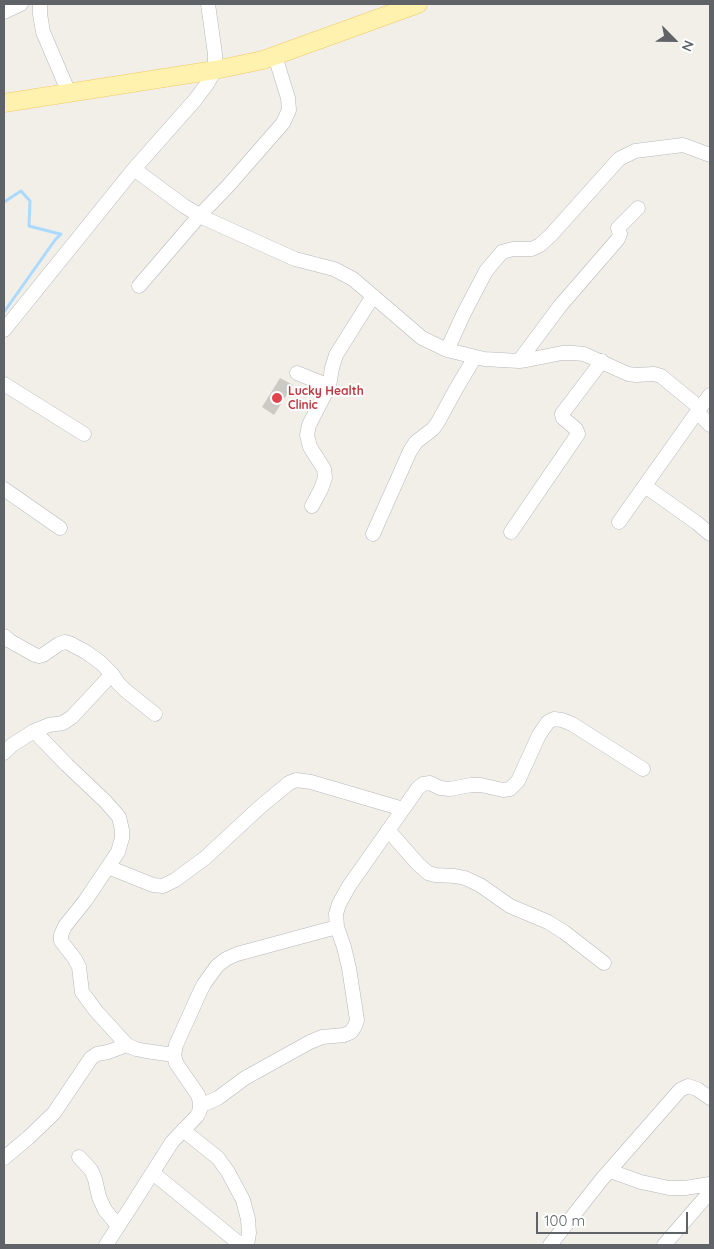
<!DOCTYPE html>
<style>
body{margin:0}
#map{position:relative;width:714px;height:1249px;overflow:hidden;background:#f1efe8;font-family:Quicksand,sans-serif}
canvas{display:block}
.frame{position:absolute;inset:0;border:5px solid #5f6368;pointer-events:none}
.north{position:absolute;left:649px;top:15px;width:50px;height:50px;-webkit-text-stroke:4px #fff;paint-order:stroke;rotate:113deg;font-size:14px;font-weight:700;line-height:20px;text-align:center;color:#5f6368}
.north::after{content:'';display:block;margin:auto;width:18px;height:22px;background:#5f6368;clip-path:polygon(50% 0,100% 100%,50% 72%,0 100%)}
.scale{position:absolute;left:536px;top:1212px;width:152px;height:22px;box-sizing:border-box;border:2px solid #5f6368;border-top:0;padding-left:6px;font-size:15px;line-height:18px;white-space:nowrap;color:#5f6368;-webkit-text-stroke:4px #fff;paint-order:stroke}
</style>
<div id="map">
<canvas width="714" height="1249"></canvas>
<div class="frame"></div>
<div class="north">N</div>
<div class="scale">100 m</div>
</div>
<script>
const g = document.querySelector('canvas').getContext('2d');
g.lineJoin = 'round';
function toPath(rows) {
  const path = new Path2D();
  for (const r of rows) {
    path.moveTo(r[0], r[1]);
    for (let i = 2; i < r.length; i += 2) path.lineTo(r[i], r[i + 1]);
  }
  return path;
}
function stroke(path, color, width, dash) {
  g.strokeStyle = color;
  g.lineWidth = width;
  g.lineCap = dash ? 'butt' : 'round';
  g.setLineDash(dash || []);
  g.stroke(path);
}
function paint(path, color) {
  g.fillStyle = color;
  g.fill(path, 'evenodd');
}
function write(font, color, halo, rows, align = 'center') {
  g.font = font + ' Quicksand,sans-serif';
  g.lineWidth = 4;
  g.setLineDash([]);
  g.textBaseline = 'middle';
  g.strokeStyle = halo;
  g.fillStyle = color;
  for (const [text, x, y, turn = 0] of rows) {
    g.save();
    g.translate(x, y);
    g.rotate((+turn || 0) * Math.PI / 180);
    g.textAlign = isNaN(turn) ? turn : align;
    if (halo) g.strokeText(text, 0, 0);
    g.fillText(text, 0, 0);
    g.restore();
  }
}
stroke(toPath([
 [4,202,21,191,30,201,29,226,60,234],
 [4,312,55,240,61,234]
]), '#aadaff', 3);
paint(toPath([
 [280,378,293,385,274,415,262,407]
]), '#cccac5');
const minor = toPath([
 [40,4,40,14,43,32,69,93],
 [4,12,21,4],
 [134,169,184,206,204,218,295,259,334,269,353,279,422,338,447,350,484,359,519,361,527,360,562,353,573,353,584,354,628,374,636,375,654,374,661,376,700,408],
 [139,286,200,215,228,186,283,123,289,110,288,98,275,56],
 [4,330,134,169,195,100,207,84,215,70,215,54,208,4],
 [447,350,464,313,486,271,502,252,513,249,532,249,540,245,551,235,619,159,635,151,683,145,710,155],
 [519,361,560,306,618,239,620,234,618,228,638,208],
 [297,373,329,386],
 [4,384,84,434],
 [697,412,710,425],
 [645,486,697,523,710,534],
 [4,489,60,528],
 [312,506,321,489,325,478,324,469,310,447,307,435,309,425,329,386,332,368,336,355,373,296],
 [619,522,697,412,710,395],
 [511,532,578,434,576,429,563,418,562,414,602,361],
 [373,534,410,451,416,442,433,429,438,422,456,389,475,357],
 [4,636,10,641,35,655,39,656,43,655,59,644,65,642,69,643,86,652,101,663,112,674,118,683,125,690,155,714],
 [34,731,67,765,105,801,119,817,122,830,122,838,118,852,85,901,65,926,61,935,61,941,75,959,79,967,82,992,96,1011,127,1045,136,1049,146,1051,174,1055],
 [4,753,12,745,34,731,49,725,63,723,72,717,112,674],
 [388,830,418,864,428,873,435,875,455,876,465,878,480,885,510,906,548,922,564,932,604,963],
 [108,867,153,885,163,886,175,880,205,858,260,807,289,783,296,780,311,782,403,809],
 [200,1106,218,1098,245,1078,310,1042,322,1037,344,1035,351,1032,355,1026,357,1020,349,968,344,947,337,927,336,914,339,904,349,886,418,788,423,784,430,783,440,788,450,789,471,785,481,785,503,790,510,789,518,781,539,735,548,722,554,719,562,720,572,724,643,769],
 [183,1130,218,1158,228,1172,243,1200,248,1219,249,1233,247,1245],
 [79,1157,91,1170,95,1179,99,1197,105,1210,118,1226],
 [4,1158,28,1138,54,1113,91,1058,97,1054,108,1052,127,1045],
 [610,1171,641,1182,669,1188,685,1188,710,1184],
 [153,1173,241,1245],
 [106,1245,130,1208,172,1142,197,1116,200,1110,200,1102,198,1095,176,1063,174,1055,176,1045,199,994,204,984,217,966,226,959,237,954,337,927],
 [550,1245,602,1179,680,1090,688,1086,697,1089,710,1098],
 [664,1245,710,1192]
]);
const major = toPath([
 [4,103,215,70,263,60,418,4]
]);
stroke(minor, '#b5b8bc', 15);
stroke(major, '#f2c960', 19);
stroke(minor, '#fff', 14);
stroke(major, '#fff2af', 18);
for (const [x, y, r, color] of [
 [277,398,6,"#e0444e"]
]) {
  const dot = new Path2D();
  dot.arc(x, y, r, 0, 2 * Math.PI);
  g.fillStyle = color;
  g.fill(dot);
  stroke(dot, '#fff', 2);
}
write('bold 12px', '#be3a42', '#fff', [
 ["Lucky Health",288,391],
 ["Clinic",288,405]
], 'left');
</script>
